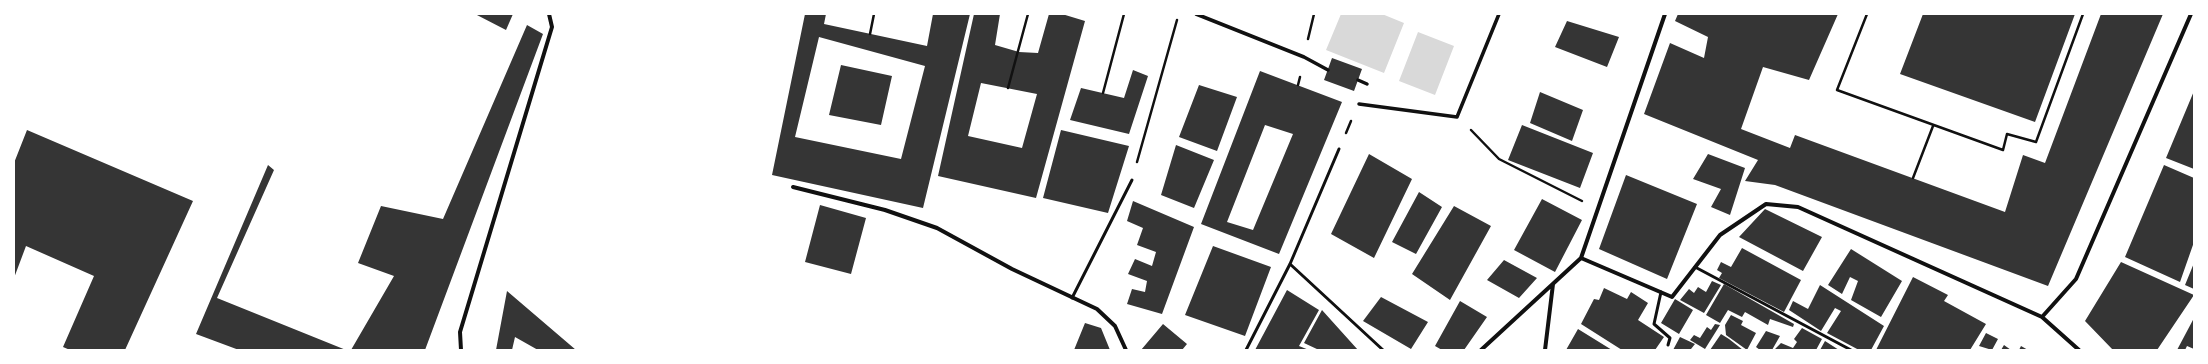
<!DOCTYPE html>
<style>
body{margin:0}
#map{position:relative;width:2208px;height:364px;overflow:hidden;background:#fff;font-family:"DM Sans",sans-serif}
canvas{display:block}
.frame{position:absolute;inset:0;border:15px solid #fff;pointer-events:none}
</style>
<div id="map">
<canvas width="2208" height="364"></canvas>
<div class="frame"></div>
</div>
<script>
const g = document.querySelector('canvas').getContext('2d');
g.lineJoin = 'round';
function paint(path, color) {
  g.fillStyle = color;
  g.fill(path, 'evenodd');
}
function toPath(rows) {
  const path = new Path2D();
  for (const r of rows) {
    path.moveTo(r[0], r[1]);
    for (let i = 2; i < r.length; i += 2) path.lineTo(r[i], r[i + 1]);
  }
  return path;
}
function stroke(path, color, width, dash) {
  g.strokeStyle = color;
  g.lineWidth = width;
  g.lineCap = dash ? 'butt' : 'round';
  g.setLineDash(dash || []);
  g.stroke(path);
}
paint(toPath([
 [1341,14,1382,14,1404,23,1384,73,1326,50],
 [1418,32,1454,46,1435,95,1399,81]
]), '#d9d9d9');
paint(toPath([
 [475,14,513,14,506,30],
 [805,14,826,14,824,24,927,46,933,14,970,14,923,208,772,175],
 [819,37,925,66,901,159,795,137],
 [974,14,1000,14,995,45,1019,52,1038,53,1049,14,1062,14,1085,21,1036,198,938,176],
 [981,83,1037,94,1022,148,968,136],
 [1678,14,1838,14,1809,80,1763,67,1741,129,1790,148,1795,135,2005,212,2023,155,2045,163,2101,14,2163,14,2048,286,1775,185,1745,181,1758,160,1644,114,1670,43,1704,58,1708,37,1675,21],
 [1923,14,2075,14,2035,122,1900,74],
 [1567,21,1619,37,1607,67,1555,47],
 [527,25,543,34,425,350,351,350,394,276,358,263,381,206,443,219],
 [1332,58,1362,69,1354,91,1324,80],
 [841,65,892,76,881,125,829,115],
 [1133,70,1148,76,1129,134,1070,120,1081,88,1124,98],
 [1260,71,1342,102,1279,254,1201,224],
 [1265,125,1293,134,1253,230,1227,222],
 [1199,85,1237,97,1217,151,1179,137],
 [2194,91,2194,169,2166,158],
 [1540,92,1583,110,1572,141,1530,123],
 [1522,125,1593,153,1580,188,1508,160],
 [27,130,193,201,125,350,70,350,63,347,94,276,26,246,14,278,14,163],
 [1061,130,1129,146,1108,213,1043,198],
 [1176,145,1214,160,1194,208,1161,195],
 [1369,154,1412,179,1374,258,1331,234],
 [1708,154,1745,168,1730,215,1711,207,1721,189,1693,179],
 [268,165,274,170,217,298,346,350,239,350,196,334],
 [2164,165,2194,178,2194,242,2180,282,2125,257],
 [1626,175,1697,204,1667,279,1599,249],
 [1419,192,1442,207,1416,254,1392,242],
 [1542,199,1582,220,1555,272,1514,250],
 [1133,201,1194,227,1162,314,1127,304,1132,289,1145,292,1147,281,1128,274,1135,259,1152,266,1156,252,1137,245,1143,228,1127,221],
 [820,205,866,218,851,274,805,262],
 [1454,206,1491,226,1450,300,1412,274],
 [1765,209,1822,237,1803,271,1739,237],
 [1213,246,1271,267,1245,336,1185,315],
 [1742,248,1801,280,1784,312,1719,278,1722,273,1717,270,1721,262,1731,267],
 [1851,249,1902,281,1881,317,1851,300,1858,281,1850,277,1842,294,1828,285],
 [1504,260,1537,278,1519,298,1487,280],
 [2121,262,2194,295,2157,350,2113,350,2085,321],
 [2194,263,2194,289,2185,285],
 [1913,277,1948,295,1944,301,1986,324,1970,350,1876,350],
 [1712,281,1721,285,1704,313,1680,300,1689,289,1694,293,1698,287,1706,292],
 [1724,284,1794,324,1793,327,1770,319,1768,325,1745,312,1742,317,1728,310,1720,323,1706,315],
 [1820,285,1884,326,1871,350,1859,350,1827,333,1841,311,1835,308,1821,331,1789,310,1793,301,1808,309],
 [1604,288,1627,299,1631,292,1648,303,1638,320,1664,337,1655,350,1622,350,1581,324,1594,299,1599,300],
 [1287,290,1319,310,1299,346,1309,350,1255,350],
 [507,291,576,350,538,350,515,337,512,350,496,350],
 [1381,297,1428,322,1411,349,1363,321],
 [1675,299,1693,310,1679,334,1661,323],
 [1460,301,1487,317,1464,350,1442,350,1435,346],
 [1322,310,1358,350,1319,350,1304,343],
 [1731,315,1743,321,1741,325,1756,333,1747,350,1726,335,1725,325],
 [2194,318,2194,349,2187,346,2185,350,2177,350],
 [1085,323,1101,328,1110,350,1074,350],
 [1163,324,1187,344,1182,350,1141,350],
 [1715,324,1720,325,1705,349,1690,340,1694,335,1700,338,1707,327,1711,330],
 [1802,328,1822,339,1816,350,1774,350,1781,343,1793,348,1797,342,1794,339],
 [1578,329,1612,350,1566,350],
 [1766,331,1780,336,1772,350,1760,350,1756,347],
 [1986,333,1998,339,1992,350,1979,346],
 [1721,334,1729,339,1743,350,1710,350],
 [1680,337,1695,344,1691,349,1694,350,1673,350],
 [1825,341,1839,350,1820,350],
 [2004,345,2011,350,2001,350],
 [2021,346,2028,350,2019,350]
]), '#353535');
stroke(toPath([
 [1867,14,1837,90,2003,150,2007,134,2036,142,2083,14],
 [870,34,874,14],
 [1308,39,1314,14],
 [1298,85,1300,77],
 [1008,88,1028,14],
 [1103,93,1124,14],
 [1471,130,1499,159,1582,201],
 [1346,133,1351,121],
 [1137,162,1177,20],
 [1913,178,1933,126]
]), '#111', 2.5);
stroke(toPath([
 [1290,264,1383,350],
 [1695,267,1851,350],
 [1661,292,1654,324,1670,338,1668,345],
 [1072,298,1132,180],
 [1246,350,1290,264,1339,149]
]), '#111', 3);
stroke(toPath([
 [1196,14,1304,57,1328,70],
 [1358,80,1367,84],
 [1359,104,1457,117,1499,14]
]), '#111', 3.5);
stroke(toPath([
 [793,187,885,210,937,228,1012,269,1097,309,1115,326,1126,350],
 [1581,258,1672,297,1720,235,1766,204,1798,207,2042,317],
 [461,350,460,332,552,27,549,14],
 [1481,350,1581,258,1665,14],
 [1545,350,1553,284],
 [2079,350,2042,317,2076,279,2191,14]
]), '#111', 4);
</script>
